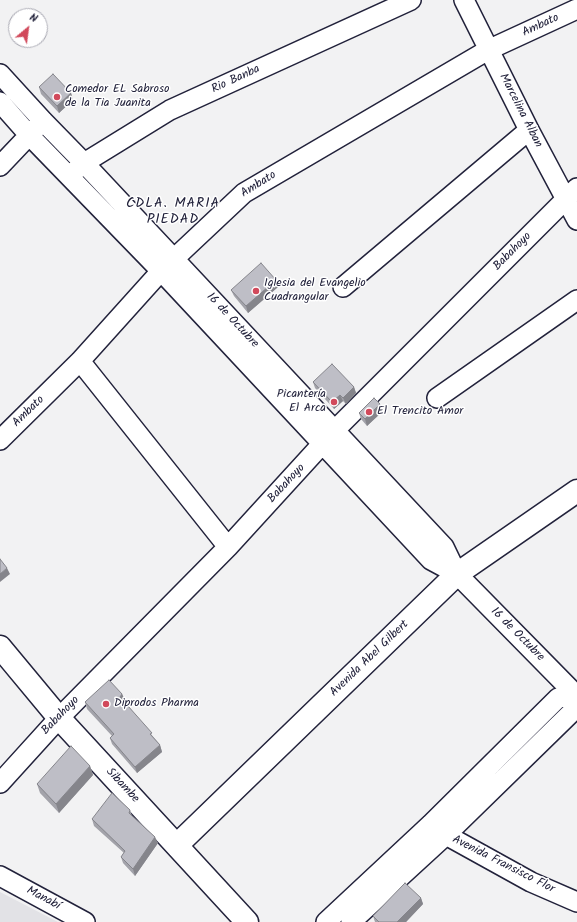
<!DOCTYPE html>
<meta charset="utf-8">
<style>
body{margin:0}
#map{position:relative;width:577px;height:922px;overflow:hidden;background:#f2f2f3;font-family:Kalam,sans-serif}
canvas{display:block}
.north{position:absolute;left:8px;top:8px;width:40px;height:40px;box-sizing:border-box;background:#fff;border:1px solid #a7a7b1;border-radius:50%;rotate:29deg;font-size:11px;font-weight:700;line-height:16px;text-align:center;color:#22223b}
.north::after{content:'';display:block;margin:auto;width:14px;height:18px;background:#d1495b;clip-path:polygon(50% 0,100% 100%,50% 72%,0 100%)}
</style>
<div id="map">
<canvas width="577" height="922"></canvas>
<div class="north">N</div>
</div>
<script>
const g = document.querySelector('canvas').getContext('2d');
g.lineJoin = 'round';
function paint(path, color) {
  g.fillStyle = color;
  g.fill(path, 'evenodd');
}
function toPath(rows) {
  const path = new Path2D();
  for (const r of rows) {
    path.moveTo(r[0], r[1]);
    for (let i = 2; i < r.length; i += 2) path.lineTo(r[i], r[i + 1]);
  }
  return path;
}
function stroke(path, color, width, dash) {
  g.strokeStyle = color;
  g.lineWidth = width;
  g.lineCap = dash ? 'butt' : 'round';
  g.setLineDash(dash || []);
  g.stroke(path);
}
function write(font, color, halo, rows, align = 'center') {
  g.font = font + ' Kalam,sans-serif';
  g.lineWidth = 3;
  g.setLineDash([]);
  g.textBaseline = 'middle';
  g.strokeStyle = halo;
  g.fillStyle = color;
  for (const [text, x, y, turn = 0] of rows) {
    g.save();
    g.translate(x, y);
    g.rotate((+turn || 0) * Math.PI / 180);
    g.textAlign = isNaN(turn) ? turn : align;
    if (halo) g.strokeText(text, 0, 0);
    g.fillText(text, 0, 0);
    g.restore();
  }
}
paint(toPath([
 [0,892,58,922,0,922]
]), '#e2e2e6');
const street = toPath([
 [464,0,529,130,577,220],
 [0,74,43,121,84,163,444,547,457,574],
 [0,102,29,135,161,271,431,560,457,574,577,696],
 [0,166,37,127],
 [75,171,84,163,170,110,411,0],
 [343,287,529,130],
 [80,361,228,547],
 [437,398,577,300],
 [0,440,80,361,161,271,244,193,488,50,577,9],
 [0,783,59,718,228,547,334,431,577,188],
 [437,828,446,835,531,882,577,902],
 [0,876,85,922],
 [326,922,431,824,558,698,577,695],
 [351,922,446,835,573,711,576,695]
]);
const secondary = toPath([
 [0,647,59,718,247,922],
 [177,845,457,574,577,491]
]);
stroke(street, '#22223b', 22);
stroke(secondary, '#22223b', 25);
stroke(street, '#fff', 19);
stroke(secondary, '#fff', 22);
paint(toPath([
 [39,87,71,93,73,100,59,113,41,94],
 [278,287,248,313,234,296,231,290],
 [313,382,354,387,356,393,346,404,343,401,334,409,315,388],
 [383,411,367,426,361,419,359,413],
 [122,694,125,700,124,701,160,745,162,752,137,773,112,744,110,738,112,736,87,709,85,702],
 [90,766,93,775,59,813,40,793,37,784],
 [130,810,132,816,158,843,135,876,123,863,121,857,124,853,94,826,92,819],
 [421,898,423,904,406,922,375,922,373,916]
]), '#a3a3aa');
paint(toPath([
 [71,93,73,100,59,113,57,106],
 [276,280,278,287,248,313,246,306],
 [354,387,356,393,346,404,343,398],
 [340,395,343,401,334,409,332,402],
 [380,404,383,411,367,426,365,419],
 [7,568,10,574,0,582,0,574],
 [122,694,125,700,122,703,120,697],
 [160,745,162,752,137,773,135,767],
 [90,766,93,775,59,813,56,804],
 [155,837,158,843,135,876,133,869],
 [421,898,423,904,406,922,397,922]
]), '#85858b');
const building = toPath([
 [53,74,71,93,57,106,39,87,53,74],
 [261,263,276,280,246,306,231,290,261,263],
 [332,364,354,387,343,398,340,395,332,402,313,382,332,364],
 [374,398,380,404,365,419,359,413,374,398],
 [0,559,7,568,0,574,0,559],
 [109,680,122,694,120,697,152,733,150,734,160,745,135,767,110,738,114,734,85,702,109,680],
 [71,746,90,766,56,804,37,784,71,746],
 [112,793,130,810,129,813,155,837,133,869,121,857,125,851,92,819,112,793],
 [405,883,421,898,397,922,379,922,373,916,405,883]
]);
paint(building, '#bebec6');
stroke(building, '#85858b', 1);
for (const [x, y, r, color] of [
 [57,97,4,"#d1495b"],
 [256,291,4,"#d1495b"],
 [334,402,4,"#d1495b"],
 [369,412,4,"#d1495b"],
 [106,704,4,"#d1495b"]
]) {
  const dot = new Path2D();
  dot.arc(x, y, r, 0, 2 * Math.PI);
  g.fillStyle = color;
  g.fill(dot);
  stroke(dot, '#fff', 1.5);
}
write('12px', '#22223b', '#fff', [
 ["Ambato",541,26,-25],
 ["Rio Banba",236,80,-25],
 ["Marcelina Alban",520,111,63],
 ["Ambato",259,185,-32],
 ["Babahoyo",513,252,-45],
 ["16 de Octubre",232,321,47],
 ["Ambato",29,412,-44],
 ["Babahoyo",287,484,-47],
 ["16 de Octubre",517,635,45],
 ["Avenida Abel Gilbert",370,659,-44],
 ["Babahoyo",61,716,-46],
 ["Sibambe",122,786,47],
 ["Avenida Fransisco Flor",503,865,27],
 ["Manabí",43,899,28]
]);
write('12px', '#22223b', '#fff', [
 ["Comedor EL Sabroso",65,90],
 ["de la Tia Juanita",65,104],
 ["Iglesia del Evangelio",264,284],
 ["Cuadrangular",264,298],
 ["Picantería",326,395,"right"],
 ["El Arca",326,409,"right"],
 ["El Trencito Amor",377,412],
 ["Diprodos Pharma",114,704]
], 'left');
g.letterSpacing = '1px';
write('14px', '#22223b', '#fff', [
 ["CDLA. MARIA",173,205],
 ["PIEDAD",173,221]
]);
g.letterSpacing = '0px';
</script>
